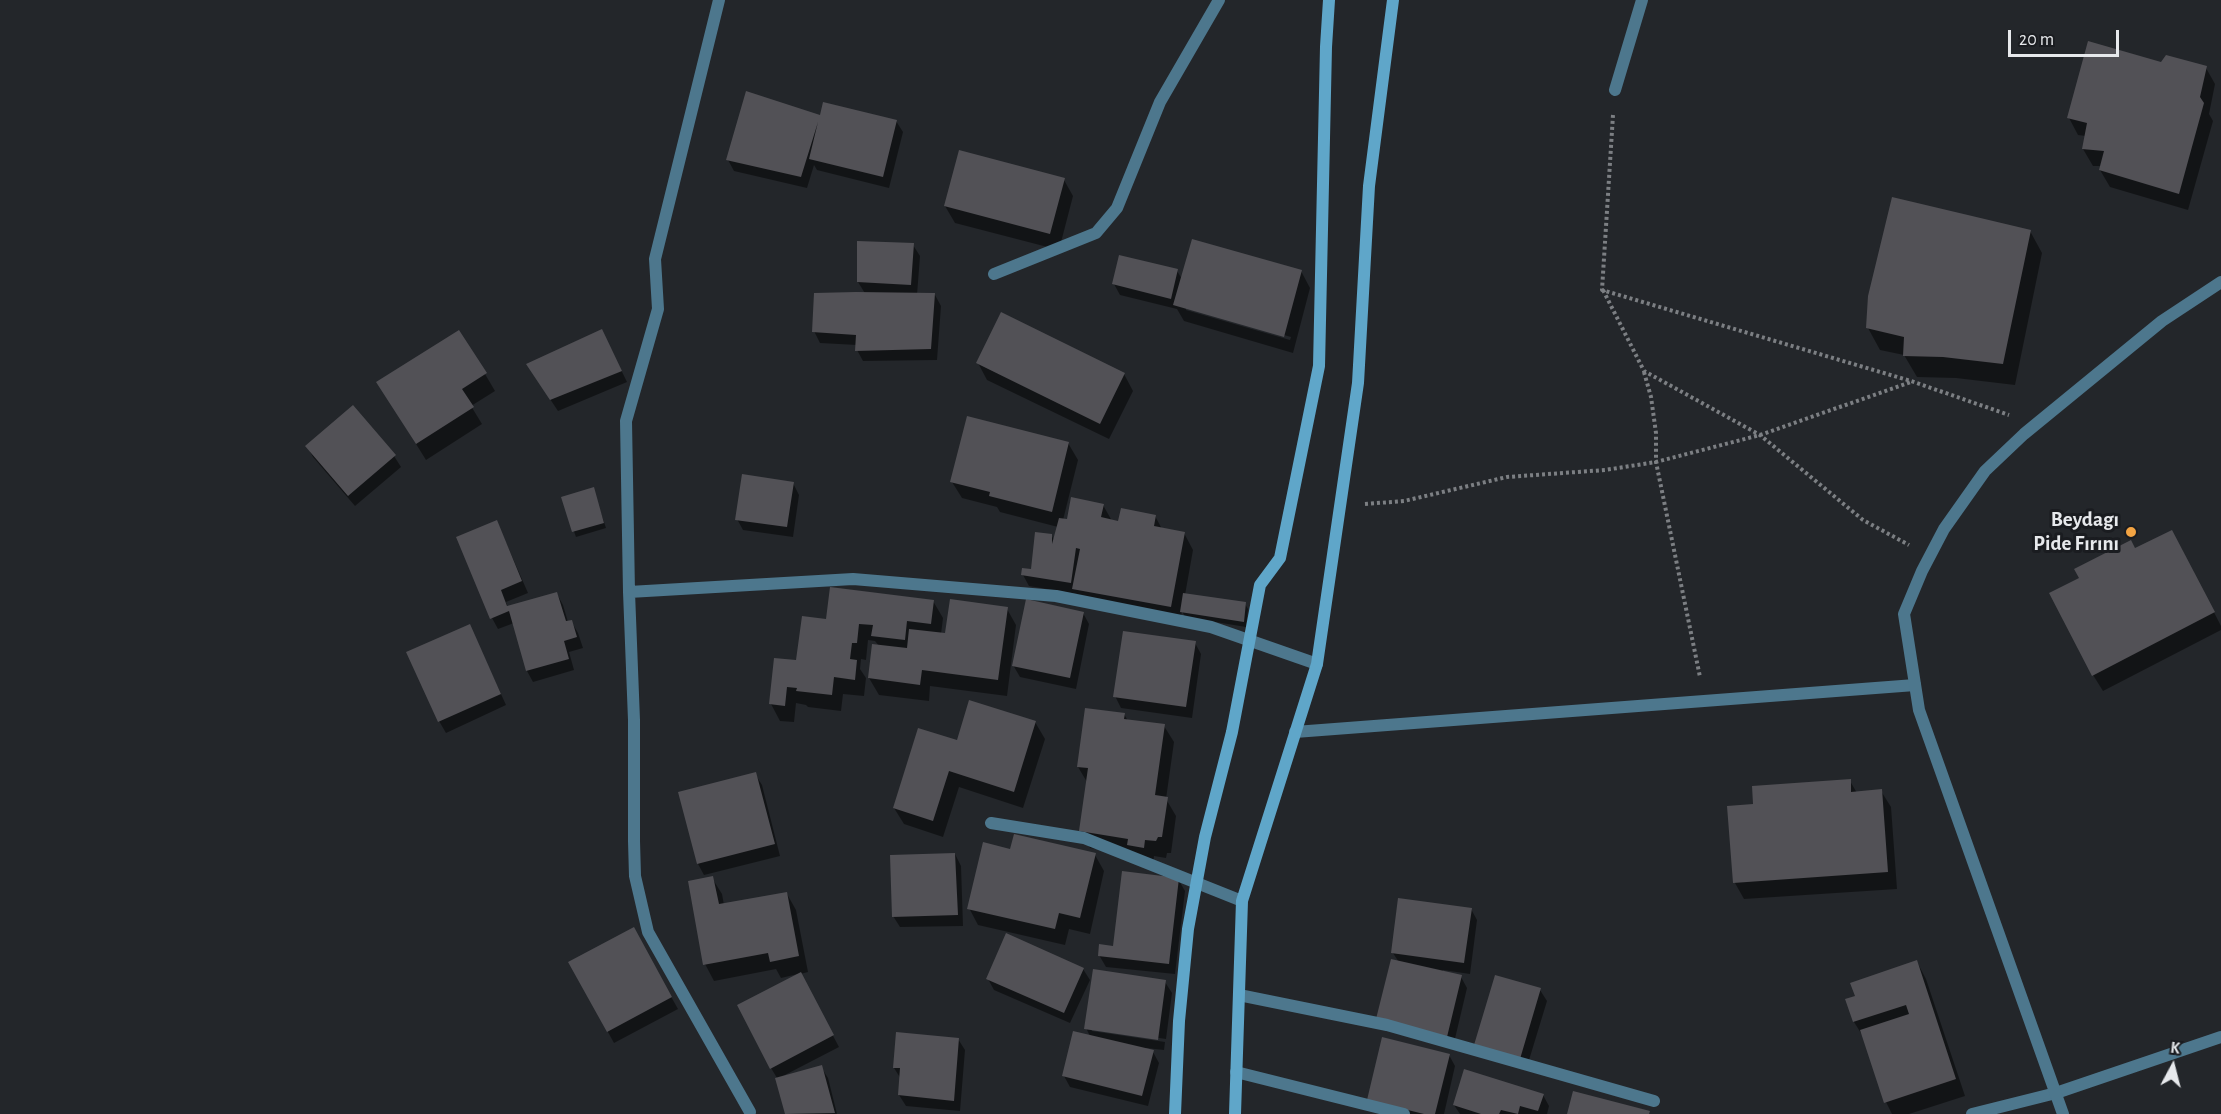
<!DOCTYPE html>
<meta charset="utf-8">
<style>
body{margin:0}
#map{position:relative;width:2221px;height:1114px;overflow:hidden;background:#23262a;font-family:"Alegreya Sans",sans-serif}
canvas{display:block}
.north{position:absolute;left:2143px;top:1036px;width:60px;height:60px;-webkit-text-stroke:4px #1a1c20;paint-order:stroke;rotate:7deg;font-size:16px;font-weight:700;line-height:24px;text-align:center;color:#e7e9ec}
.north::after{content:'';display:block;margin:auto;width:21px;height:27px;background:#e7e9ec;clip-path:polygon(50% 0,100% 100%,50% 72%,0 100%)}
.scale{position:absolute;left:2008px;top:30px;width:111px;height:27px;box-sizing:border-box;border:3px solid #e7e9ec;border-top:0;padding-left:8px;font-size:18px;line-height:21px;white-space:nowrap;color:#e7e9ec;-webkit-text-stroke:4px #1a1c20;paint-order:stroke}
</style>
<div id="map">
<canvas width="2221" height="1114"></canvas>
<div class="north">K</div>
<div class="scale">20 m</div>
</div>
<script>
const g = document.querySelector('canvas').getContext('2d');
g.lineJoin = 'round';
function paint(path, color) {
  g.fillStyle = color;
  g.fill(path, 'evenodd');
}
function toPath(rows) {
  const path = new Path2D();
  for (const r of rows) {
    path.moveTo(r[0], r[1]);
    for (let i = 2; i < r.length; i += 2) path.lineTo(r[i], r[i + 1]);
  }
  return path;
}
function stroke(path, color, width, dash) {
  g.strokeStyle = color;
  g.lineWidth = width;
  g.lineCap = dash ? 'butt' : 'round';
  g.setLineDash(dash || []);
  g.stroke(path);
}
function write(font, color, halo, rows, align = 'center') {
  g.font = font + ' "Alegreya Sans",sans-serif';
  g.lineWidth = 6;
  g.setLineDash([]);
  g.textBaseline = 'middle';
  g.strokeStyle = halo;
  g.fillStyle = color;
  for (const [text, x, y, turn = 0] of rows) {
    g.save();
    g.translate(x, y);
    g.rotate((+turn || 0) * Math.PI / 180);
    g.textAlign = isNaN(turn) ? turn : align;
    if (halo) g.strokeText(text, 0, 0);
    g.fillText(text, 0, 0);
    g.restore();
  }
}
paint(toPath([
 [2162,64,2206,68,2215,84,2209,114,2213,121,2188,210,2110,187,2100,170,2101,166,2093,166,2083,149,2086,136,2078,135,2069,118],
 [821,117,896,121,903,132,889,188,817,170,814,165,807,188,734,171,728,160],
 [1064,180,1073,196,1059,250,955,223,945,206],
 [2030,231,2042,253,2015,385,1956,378,1917,377,1904,355,1880,350,1868,328],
 [913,245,920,256,917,295,935,295,941,306,937,360,863,361,857,350,857,345,820,343,814,331,866,295,858,282],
 [1177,271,1182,279,1301,271,1310,288,1293,353,1184,321,1177,309,1120,295,1114,284],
 [1186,307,1291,337,1290,340,1186,310],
 [602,331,627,382,558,411,534,375],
 [978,363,1124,374,1133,391,1109,439,987,380],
 [485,374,495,391,471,406,482,424,426,460,388,399],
 [1068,443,1078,460,1063,520,1068,521,1103,505,1112,521,1120,522,1155,516,1162,529,1184,533,1193,550,1185,595,1245,604,1248,609,1246,627,1185,617,1182,611,1180,623,1083,605,1077,594,1029,586,1023,575,1032,571,1051,535,1055,541,1058,527,1000,512,997,507,962,498,952,482],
 [307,446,394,456,401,467,355,506,313,457],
 [793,483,799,495,793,537,743,530,737,519],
 [593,489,606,528,576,537,562,498],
 [497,522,528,593,506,602,508,608,557,594,563,605,568,622,571,621,578,633,583,648,569,652,574,670,533,682,527,671,514,623,498,629,492,618,458,538],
 [2181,548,2221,626,2221,630,2103,691,2093,675,2135,550],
 [933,601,943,618,941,634,946,635,1007,609,1016,625,1007,696,930,686,929,701,879,695,869,678,879,646,875,641,868,640,866,660,861,659,860,669,866,678,864,696,843,694,841,711,808,707,806,705,796,703,794,722,780,721,771,704,828,620],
 [1083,613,1089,624,1076,689,1020,677,1013,665],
 [475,637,506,705,446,733,439,721],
 [1195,643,1201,654,1192,718,1121,708,1115,696],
 [1124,714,1128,721,1164,726,1174,742,1166,799,1176,816,1171,853,1167,853,1166,858,1154,856,1153,864,1134,854,1090,848,1081,831,1087,782,1078,767],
 [1035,722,1045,739,1023,808,959,787,943,837,904,824,894,808,957,742],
 [755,774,762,785,780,856,704,875,698,864],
 [1850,781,1857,793,1881,791,1891,807,1897,889,1744,899,1735,883,1755,805],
 [1011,851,1095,855,1104,871,1090,934,1069,929,1065,945,978,925,969,908],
 [955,854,961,866,963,926,900,927,893,916],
 [712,878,722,894,724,905,787,894,796,910,808,972,800,974,839,1047,783,1076,821,1067,828,1078,837,1114,787,1114,777,1078,771,1068,798,974,781,978,776,969,714,981,705,964],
 [1178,879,1185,891,1175,974,1106,967,1099,955,1115,947],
 [1471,909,1477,920,1470,974,1443,970,1442,972,1461,977,1467,988,1453,1047,1393,953],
 [633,929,678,1009,614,1043,570,963],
 [1917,962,1926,979,1965,1096,1909,1114,1892,1114,1886,1102,1864,1038,1854,1022,1847,1000,1857,997],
 [1083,969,1090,980,1070,1023,994,990,988,979],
 [1165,982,1172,993,1166,1039,1092,1028,1092,1031,1165,1042,1164,1050,1146,1048,1146,1050,1153,1052,1159,1063,1148,1106,1070,1087,1064,1076,1090,1036,1086,1028],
 [1540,990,1547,1001,1526,1070,1482,1057],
 [958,1039,965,1050,960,1111,906,1106,899,1095,901,1079,894,1068],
 [1449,1055,1455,1066,1444,1114,1386,1114],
 [1543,1095,1549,1106,1547,1114,1460,1114,1454,1105]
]), '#0007');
paint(toPath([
 [2088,41,2161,62,2166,55,2207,66,2200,97,2204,103,2179,194,2099,170,2104,151,2082,149,2087,123,2067,118],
 [746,91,820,115,823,102,897,120,883,177,809,159,818,122,801,177,726,160],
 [959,150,1065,178,1050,234,944,206],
 [1892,197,2031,230,2003,364,1943,357,1903,356,1904,337,1866,328,1868,296],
 [1192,239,1302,270,1284,337,1173,305],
 [857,241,914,243,911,285,857,282],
 [1119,255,1178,269,1171,299,1112,284],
 [856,292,935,293,931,349,855,351,856,335,812,332,814,293],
 [1001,312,1125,373,1100,424,976,363],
 [602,329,622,371,550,400,526,364],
 [459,330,487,373,462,389,474,407,416,444,376,382],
 [353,405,396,455,348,496,305,446],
 [967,416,1069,442,1052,512,989,496,990,492,950,482],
 [742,474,794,482,787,527,735,520],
 [594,487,604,523,572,532,561,497],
 [1071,497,1104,504,1101,517,1118,521,1121,508,1156,515,1154,526,1185,532,1171,607,1072,589,1080,549,1076,548,1071,583,1021,575,1022,568,1031,569,1035,532,1052,534,1052,544,1059,518,1067,519],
 [497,520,522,581,501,590,507,606,557,592,566,621,572,620,577,637,564,641,569,659,526,671,509,611,490,619,456,537],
 [2172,530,2215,612,2092,676,2049,593,2079,578,2074,569,2131,540,2135,548],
 [830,587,934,600,931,624,907,621,905,640,871,636,873,625,859,624,857,643,852,643,850,659,857,660,855,680,834,677,832,695,796,691,797,688,787,687,785,706,769,704,774,658,796,660,802,616,826,619],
 [1183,593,1246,602,1244,622,1180,612],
 [950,599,1008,607,998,680,922,670,920,685,868,678,872,644,907,648,909,629,945,633],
 [1026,599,1084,612,1070,678,1012,666],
 [470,624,501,694,438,722,406,652],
 [1123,631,1196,641,1186,707,1113,697],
 [969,700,1036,721,1014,792,949,771,933,821,893,808,918,728,957,740],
 [1085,708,1125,713,1124,719,1165,724,1155,795,1168,797,1162,837,1158,837,1156,841,1145,840,1144,848,1127,845,1128,839,1079,831,1088,768,1077,767],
 [756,772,775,844,697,864,678,792],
 [1851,779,1851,792,1882,789,1888,872,1733,883,1727,806,1753,804,1752,786],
 [1014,834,1096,853,1080,918,1059,913,1055,929,967,909,983,842,1010,849],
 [955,853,958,915,892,917,890,855],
 [1122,871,1179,878,1169,964,1098,956,1099,944,1113,946],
 [713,876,719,904,787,892,799,956,770,962,768,953,703,965,688,881],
 [1398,898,1472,908,1464,963,1391,953],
 [634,927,672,997,607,1032,568,962],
 [1006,933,1084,968,1064,1013,986,979],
 [1391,959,1462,975,1447,1037,1376,1019],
 [1917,960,1956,1079,1884,1103,1860,1030,1909,1014,1906,1005,1853,1022,1845,999,1855,996,1850,983],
 [1093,969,1166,980,1158,1040,1084,1029],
 [801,972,834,1035,770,1069,737,1005],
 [1495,975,1541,988,1520,1059,1474,1045],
 [1073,1031,1154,1050,1142,1096,1062,1076],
 [896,1032,959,1038,954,1101,898,1095,900,1068,893,1068],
 [1382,1037,1450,1054,1435,1114,1424,1114,1367,1100],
 [822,1065,835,1113,785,1114,775,1078],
 [1464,1069,1544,1094,1538,1111,1520,1106,1518,1114,1501,1110,1499,1114,1481,1114,1453,1105],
 [1573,1091,1650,1111,1649,1114,1567,1114]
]), '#525156');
stroke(toPath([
 [1613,115,1602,290,1911,381,2009,415],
 [1603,290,1644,371,1760,435,1863,520,1909,545],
 [1644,372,1651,397,1656,433,1656,462,1700,677],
 [1365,504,1404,501,1507,477,1605,470,1656,462,1760,435,1911,382]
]), '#7c7f83', 4, [3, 3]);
stroke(toPath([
 [719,0,655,259,658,309,626,421,629,592,634,720,634,841,635,876,648,932,750,1112],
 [1615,90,1642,0],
 [994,274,1096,233,1117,208,1160,102,1219,0],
 [629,592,853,579,1056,596,1211,627,1317,664],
 [1295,732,1915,685],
 [991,823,1084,838,1242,901],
 [1239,995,1387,1025,1654,1101],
 [1236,1072,1404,1114],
 [1972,1114,2056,1093,2221,1037]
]), '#4d778d', 12);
stroke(toPath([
 [2063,1114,1919,710,1904,614,1922,571,1944,529,1985,471,2024,434,2162,321,2221,282]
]), '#4d778d', 12);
stroke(toPath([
 [1175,1114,1179,1021,1188,929,1205,837,1232,732,1260,585,1280,558,1319,366,1326,47,1329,0],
 [1235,1114,1242,901,1317,664,1358,383,1369,186,1393,0]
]), '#5fa6c9', 12);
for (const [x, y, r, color] of [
 [2131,532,6,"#f3a443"]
]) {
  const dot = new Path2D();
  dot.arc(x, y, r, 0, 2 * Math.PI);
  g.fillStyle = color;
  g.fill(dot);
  stroke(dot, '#1a1c20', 2);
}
write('bold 21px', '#e7e9ec', '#1a1c20', [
 ["Beydagı",2119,520],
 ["Pide Fırını",2119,544]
], 'right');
</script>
